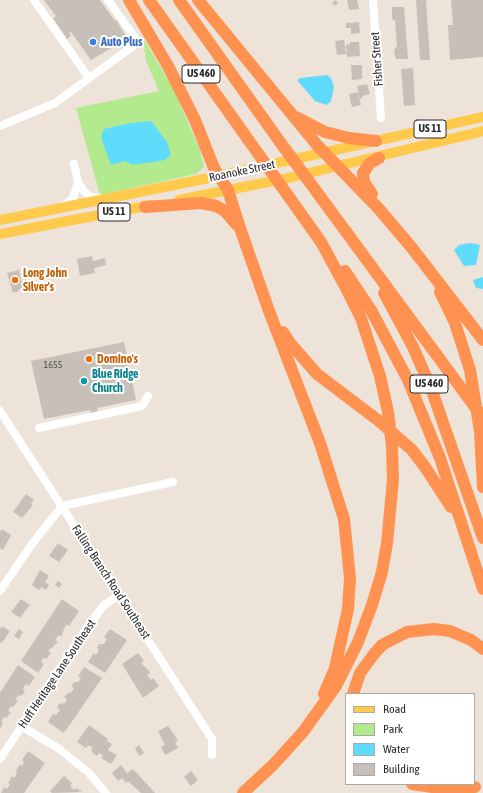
<!DOCTYPE html>
<style>
body{margin:0}
#map{position:relative;width:483px;height:793px;overflow:hidden;background:#ede3d8;font-family:"Asap Condensed",sans-serif}
canvas{display:block}
.legend{position:absolute;left:345px;top:693px;width:130px;height:92px;box-sizing:border-box;background:#fff;border:1px solid #a9a9a9;margin:0;padding:5px 7px;list-style:none;font-size:12px;color:#292929}
.legend li{display:flex;align-items:center;gap:8px;height:20px}
.legend b{width:20px;border:1px solid #a9a9a9}
</style>
<div id="map">
<canvas width="483" height="793"></canvas>
<ul class="legend">
<li><b style="height:5px;background:#ffca4b"></b>Road</li>
<li><b style="height:11px;background:#b3ea8e"></b>Park</li>
<li><b style="height:11px;background:#5fdbfb"></b>Water</li>
<li><b style="height:11px;background:#c8c0b8"></b>Building</li>
</ul>
</div>
<script>
const g = document.querySelector('canvas').getContext('2d');
g.lineJoin = 'round';
function paint(path, color) {
  g.fillStyle = color;
  g.fill(path, 'evenodd');
}
function toPath(rows) {
  const path = new Path2D();
  for (const r of rows) {
    if (r.length === 3) {
      path.moveTo(r[0] + r[2], r[1]);
      path.arc(r[0], r[1], r[2], 0, 2 * Math.PI);
      continue;
    }
    path.moveTo(r[0], r[1]);
    for (let i = 2; i < r.length; i += 2) path.lineTo(r[i], r[i + 1]);
  }
  return path;
}
function stroke(path, color, width, dash) {
  g.strokeStyle = color;
  g.lineWidth = width;
  g.lineCap = dash ? 'butt' : 'round';
  g.setLineDash(dash || []);
  g.stroke(path);
}
function write(font, color, halo, rows, align = 'center') {
  g.font = font + ' "Asap Condensed",sans-serif';
  g.lineWidth = 4;
  g.setLineDash([]);
  g.textBaseline = 'middle';
  g.strokeStyle = halo;
  g.fillStyle = color;
  for (const [text, x, y, turn = 0] of rows) {
    g.save();
    g.translate(x, y);
    g.rotate((+turn || 0) * Math.PI / 180);
    g.textAlign = isNaN(turn) ? turn : align;
    if (halo) g.strokeText(text, 0, 0);
    g.fillText(text, 0, 0);
    g.restore();
  }
}
paint(toPath([
 [143,38,173,88,200,150,204,167,196,174,100,195,76,108,159,91,146,61]
]), '#b3ea8e');
paint(toPath([
 [327,75,331,78,334,87,331,101,327,105,315,101,297,80,301,78],
 [151,121,167,142,171,155,165,160,159,161,133,165,125,161,111,165,103,144,101,136,104,129,131,123],
 [470,243,480,245,476,265,464,266,454,250,459,245],
 [483,277,483,289,476,288,473,280]
]), '#5fdbfb');
paint(toPath([
 [44,0,100,0,115,21,116,20,126,36,112,46,113,47,91,60,71,32,69,33,71,36,67,39,53,18,56,16],
 [347,0,357,0,359,9,349,10],
 [416,0,426,0,430,60,420,60],
 [451,0,483,0,483,57,450,60,448,25,453,25],
 [335,3,2.5],
 [392,7,404,7,408,59,396,59,395,56,394,50,397,46,395,20,393,20,392,17],
 [359,22,360,33,351,34,351,28,346,28,346,23],
 [344,40,346,54,337,55,335,41],
 [350,42,359,42,360,56,347,57,346,45,350,44],
 [351,65,362,65,362,79,352,80],
 [413,68,415,105,404,106,401,69],
 [367,84,370,94,362,96,363,98,360,99,357,86],
 [358,92,361,105,352,107,349,94],
 [92,256,93,261,105,258,106,265,94,268,95,273,80,276,77,259],
 [19,270,23,288,19,289,19,291,13,293,7,273],
 [124,342,136,400,97,408,98,414,91,415,90,410,44,419,31,361],
 [26,494,34,500,31,504,33,505,22,518,13,512],
 [2,529,11,535,3,550,0,548,0,532],
 [58,543,68,550,59,562,49,556],
 [40,570,49,576,45,582,49,585,46,590,41,587,39,590,32,585],
 [58,581,62,584,59,588,55,585],
 [21,599,30,605,20,618,11,612],
 [62,599,79,611,69,626,66,624,61,637,59,635,55,640,58,642,48,651,51,653,48,657,46,659,44,657,41,662,44,664,38,673,21,661],
 [2,626,10,631,2,643,0,642,0,629],
 [19,629,23,632,19,639,14,636],
 [110,629,127,640,105,673,88,662,94,653,96,655,99,650,97,648,99,644,104,644,107,639,104,637],
 [138,653,144,661,141,663,149,671,150,673,147,675,151,680,153,678,159,686,143,698,122,664],
 [18,665,35,677,29,686,26,684,23,689,25,690,23,694,21,696,19,695,15,700,18,701,13,707,11,706,8,711,11,712,6,718,4,717,1,722,3,723,0,729,0,693],
 [84,667,102,678,64,733,48,722,53,714,56,715,60,710,57,708,59,704,62,703,64,704,67,699,64,697,69,692,71,693,74,688,71,687,74,682,78,682,81,678,78,676],
 [89,725,108,739,107,741,112,744,108,750,117,755,111,764,101,758,103,756,99,753,97,756,93,753,91,750,93,748,88,745,86,748,77,742],
 [168,726,178,740,175,742,178,748,165,755,161,747,165,745,158,731],
 [139,745,144,753,139,756,135,748],
 [28,751,45,763,24,793,1,793,4,787,7,789,10,784,8,783,12,776,14,778,17,773,16,772,19,765,22,766,24,762,22,760],
 [121,765,127,773,133,769,155,793,141,793,128,781,126,783,122,778,118,781,112,773],
 [191,771,198,780,191,786,184,777],
 [64,776,72,783,70,786,74,790,76,788,82,792,52,793,50,791]
]), '#c8c0b8');
stroke(toPath([
 [34,0,89,78],
 [373,0,381,118],
 [0,126,55,103,136,44,136,39,108,0],
 [74,164,78,182,83,190,90,197,100,198],
 [63,207,73,198,78,182],
 [0,411,212,739,212,755],
 [39,428,142,406,148,396],
 [0,591,32,544,62,506,173,482],
 [21,726,58,748,88,772,106,793],
 [0,759,86,629,104,605,119,595]
]), '#fff', 8);
stroke(toPath([
 [179,200,288,178,483,131],
 [0,220,219,176,483,117],
 [0,234,151,205]
]), '#ffca4b', 10);
stroke(toPath([
 [129,0,168,66,195,120,214,168,228,190,240,228,269,311,320,443,344,519,350,578,348,609,335,668,324,694],
 [149,0,321,242,347,290,361,318,380,376,388,412,392,446,393,480,387,543,382,572,372,605,358,642,336,686,303,732,273,765,243,793],
 [179,0,280,142,483,418],
 [198,0,317,145,379,209,412,248,483,340],
 [296,117,325,132,349,138,376,141],
 [372,194,364,182,363,173,370,163,379,158],
 [145,207,201,203,216,206,225,211,236,224],
 [345,271,371,310,408,380,440,458,483,589],
 [440,292,455,323,470,370,480,431,483,487],
 [384,293,413,347,431,388,483,538],
 [283,332,290,343,317,374,379,421,412,450,425,467,451,507],
 [353,694,360,673,374,654,382,645,407,632,434,629,450,631,471,640,483,649],
 [412,784,432,787,475,787]
]), '#ff9251', 12);
for (const [x, y, r, color] of [
 [93,42,4,"#3f7fe0"],
 [15,280,4,"#e8710a"],
 [89,359,4,"#e8710a"],
 [84,381,4,"#0f9aa8"]
]) {
  const dot = new Path2D();
  dot.arc(x, y, r, 0, 2 * Math.PI);
  g.fillStyle = color;
  g.fill(dot);
  stroke(dot, '#fff', 1.5);
}
write('10px', '#514f4d', null, [
 ["1655",53,365]
]);
for (const [x, y, w] of [
 [201,74,38],
 [430,129,32],
 [114,212,32],
 [429,384,38]
]) {
  const box = new Path2D();
  box.roundRect(x - w / 2, y - 9, w, 18, 3);
  g.fillStyle = '#fff';
  g.fill(box);
  stroke(box, '#292929', 1);
}
write('bold 11px', '#292929', null, [
 ["US 460",201,74],
 ["US 11",430,129],
 ["US 11",114,212],
 ["US 460",429,384]
]);
write('bold 12px', '#366cbe', '#fff', [
 ["Auto Plus",101,42]
], 'left');
write('12px', '#292929', '#fff', [
 ["Fisher Street",377,59,-94],
 ["Roanoke Street",242,171,-12],
 ["Falling Branch Road Southeast",111,582,57],
 ["Huff Heritage Lane Southeast",57,674,-56]
]);
write('bold 12px', '#c56008', '#fff', [
 ["Long John",23,273],
 ["Silver's",23,287],
 ["Domino's",97,359]
], 'left');
write('bold 12px', '#0d838f', '#fff', [
 ["Blue Ridge",92,374],
 ["Church",92,388]
], 'left');
</script>
